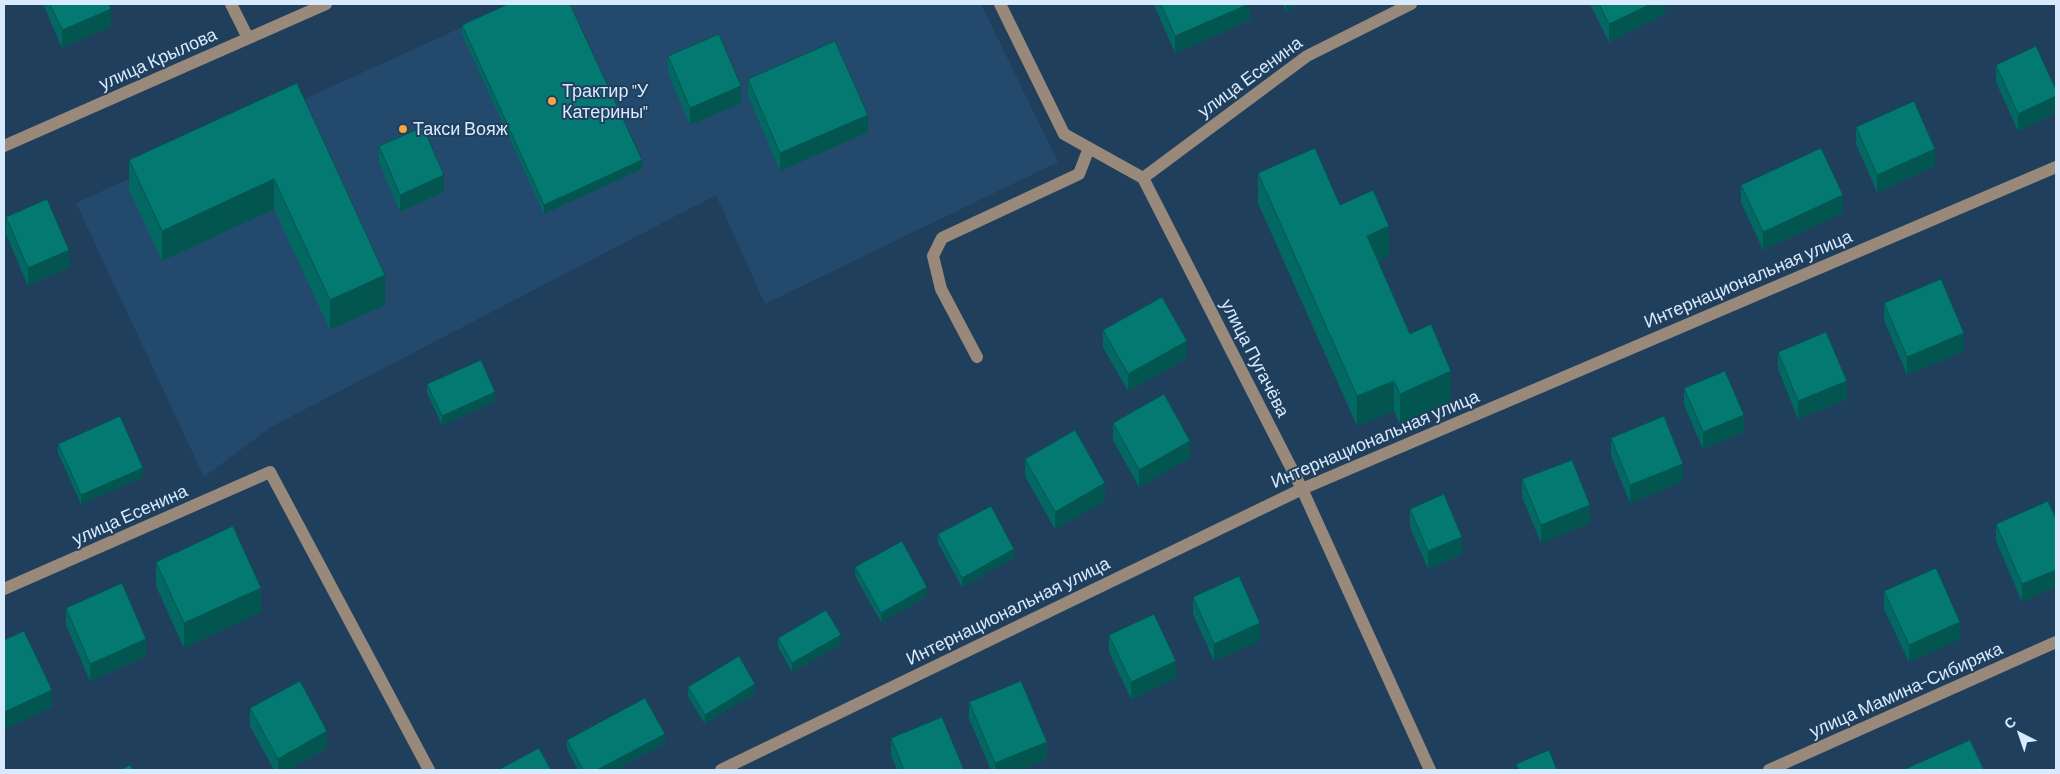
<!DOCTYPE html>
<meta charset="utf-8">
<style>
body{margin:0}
#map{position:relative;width:2060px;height:774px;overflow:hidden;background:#203f5d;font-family:Barlow,sans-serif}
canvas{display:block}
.frame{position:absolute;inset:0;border:5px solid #d8eafd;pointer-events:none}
.north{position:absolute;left:1995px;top:709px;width:50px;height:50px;-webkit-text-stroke:4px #203f5d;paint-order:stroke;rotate:319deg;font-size:14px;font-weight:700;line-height:20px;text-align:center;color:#d8eafd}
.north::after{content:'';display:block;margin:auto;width:18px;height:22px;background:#d8eafd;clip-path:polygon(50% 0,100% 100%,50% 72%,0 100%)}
</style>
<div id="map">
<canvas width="2060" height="774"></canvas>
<div class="frame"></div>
<div class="north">С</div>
</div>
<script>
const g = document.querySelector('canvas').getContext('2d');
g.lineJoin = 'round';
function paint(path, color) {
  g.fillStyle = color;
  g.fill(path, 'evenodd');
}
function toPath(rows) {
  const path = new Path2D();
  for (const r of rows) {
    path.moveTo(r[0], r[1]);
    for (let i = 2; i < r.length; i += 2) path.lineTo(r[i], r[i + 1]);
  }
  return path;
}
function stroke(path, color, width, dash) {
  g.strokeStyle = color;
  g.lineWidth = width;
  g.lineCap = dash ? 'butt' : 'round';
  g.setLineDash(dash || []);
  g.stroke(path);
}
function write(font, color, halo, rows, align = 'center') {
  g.font = font + ' Barlow,sans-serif';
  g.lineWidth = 4;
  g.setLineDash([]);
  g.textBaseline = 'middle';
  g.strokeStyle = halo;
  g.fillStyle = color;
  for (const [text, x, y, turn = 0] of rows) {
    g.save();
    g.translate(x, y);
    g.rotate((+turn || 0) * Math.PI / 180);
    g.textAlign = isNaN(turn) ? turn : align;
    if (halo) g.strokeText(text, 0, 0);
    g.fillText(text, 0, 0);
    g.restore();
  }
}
paint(toPath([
 [513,4,981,4,1058,162,765,304,716,195,271,427,204,477,76,203]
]), '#23496c');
stroke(toPath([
 [231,4,248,38],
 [1000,4,1064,134,1143,178,1302,489,1430,770],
 [4,146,326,4],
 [1143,178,1307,56,1411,4],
 [977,357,941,289,933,256,942,238,1079,174,1089,148],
 [4,589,270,472,429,770],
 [721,770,1302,489,2056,167],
 [1769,770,2056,642]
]), '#98897a', 12);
paint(toPath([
 [43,4,109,4,111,26,62,48],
 [1155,4,1250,4,1250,20,1175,53,1155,7],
 [1283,4,1301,4,1286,11],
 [1590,4,1665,4,1665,14,1609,42],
 [462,25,642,169,544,214,462,34],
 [668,56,741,103,690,125,668,73],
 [1996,65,2056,90,2056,113,2018,131,1996,82],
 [748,79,868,132,780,171,748,96],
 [297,83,385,305,330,330,274,209,162,261,129,190,129,160],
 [1856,127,1935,166,1877,192,1856,144],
 [379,146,444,192,400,212,379,163],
 [1258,173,1340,205,1389,256,1378,261,1410,334,1451,401,1400,424,1394,411,1357,426,1258,203],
 [1741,185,1843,213,1763,250,1741,202],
 [6,217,69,267,28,286,6,234],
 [1884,303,1964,351,1907,375,1884,320],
 [1103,330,1187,358,1128,391,1103,347],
 [1778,352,1847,399,1798,419,1778,369],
 [427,384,495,401,442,425,427,393],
 [1684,388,1744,432,1703,449,1684,405],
 [1113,423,1190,458,1139,487,1113,440],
 [1611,438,1683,481,1630,503,1611,456],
 [58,444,143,477,81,504,58,453],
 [1025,459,1105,501,1055,529,1025,476],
 [1522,479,1590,523,1541,543,1522,497],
 [1410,509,1462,554,1428,569,1410,527],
 [2056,519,2056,587,2022,602,1996,541,1996,524],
 [938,534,1014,558,962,587,938,543],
 [156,562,261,612,184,648,156,586],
 [855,567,927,596,881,622,855,576],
 [1884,591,1960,639,1909,662,1884,609],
 [1193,597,1260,641,1214,661,1193,614],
 [66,608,146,656,90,681,66,625],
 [1109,635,1176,678,1131,699,1109,652],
 [778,638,841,644,792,672,778,647],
 [688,687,755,693,705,724,688,696],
 [969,702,1047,759,1020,770,991,770,969,719],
 [250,708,327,748,288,770,274,770,250,726],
 [891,738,964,770,897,770,891,756],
 [567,740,665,743,614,770,578,770,567,749]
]), '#036862');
paint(toPath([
 [1249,4,1250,4,1250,20,1175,53,1175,36],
 [1286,4,1301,4,1286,11],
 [1651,4,1665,4,1665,14,1609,42,1609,24],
 [111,9,111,26,62,48,62,30],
 [741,86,741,103,690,125,690,108],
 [2056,96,2056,113,2018,131,2018,114],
 [868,115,868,132,780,171,780,153],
 [1935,149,1935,166,1877,192,1877,175],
 [642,160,642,169,544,214,544,205],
 [444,175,444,192,400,212,400,195],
 [274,179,274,209,162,261,162,231],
 [1843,195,1843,213,1763,250,1763,232],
 [1389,226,1389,256,1367,266,1367,236],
 [69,250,69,267,28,286,28,268],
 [385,275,385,305,330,330,330,300],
 [1964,333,1964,351,1907,375,1907,357],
 [1187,341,1187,358,1128,391,1128,374],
 [1451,371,1451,401,1400,424,1400,394],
 [1394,381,1394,411,1357,426,1357,396],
 [1847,381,1847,399,1798,419,1798,401],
 [495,392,495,401,442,425,442,416],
 [1744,415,1744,432,1703,449,1703,432],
 [1190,441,1190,458,1139,487,1139,470],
 [1683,464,1683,481,1630,503,1630,485],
 [143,468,143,477,81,504,81,495],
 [1105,483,1105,501,1055,529,1055,512],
 [1590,505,1590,523,1541,543,1541,525],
 [1462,537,1462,554,1428,569,1428,551],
 [1014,549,1014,558,962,587,962,578],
 [2056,570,2056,587,2022,602,2022,584],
 [927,587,927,596,881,622,881,613],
 [261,588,261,612,184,648,184,623],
 [1960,622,1960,639,1909,662,1909,645],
 [1260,623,1260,641,1214,661,1214,644],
 [841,635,841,644,792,672,792,663],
 [146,639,146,656,90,681,90,664],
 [1176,661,1176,678,1131,699,1131,682],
 [755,684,755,693,705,724,705,715],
 [52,690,52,707,4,730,4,712],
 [327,731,327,748,288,770,278,770,278,759],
 [665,734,665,743,614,770,597,770],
 [1047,742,1047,759,1020,770,995,770,995,763]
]), '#035550');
const building = toPath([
 [50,4,109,4,111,9,62,30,50,4],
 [508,4,570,4,642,160,544,205,462,25,508,4],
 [1161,4,1249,4,1175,36,1161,4],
 [1599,4,1651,4,1609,24,1599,4],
 [719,34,741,86,690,108,668,56,719,34],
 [835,41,868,115,780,153,748,79,835,41],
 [2036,46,2056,90,2056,96,2018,114,1996,65,2036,46],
 [297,83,385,275,330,300,274,179,162,231,129,160,297,83],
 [1914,101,1935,149,1877,175,1856,127,1914,101],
 [423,127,444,175,400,195,379,146,423,127],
 [1315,148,1340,205,1373,190,1389,226,1367,236,1410,334,1431,324,1451,371,1400,394,1394,381,1357,396,1258,173,1315,148],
 [1821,148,1843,195,1763,232,1741,185,1821,148],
 [47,199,69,250,28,268,6,217,47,199],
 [1941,279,1964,333,1907,357,1884,303,1941,279],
 [1162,297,1187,341,1128,374,1103,330,1162,297],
 [1826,332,1847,381,1798,401,1778,352,1826,332],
 [481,360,495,392,442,416,427,384,481,360],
 [1725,371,1744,415,1703,432,1684,388,1725,371],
 [1164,394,1190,441,1139,470,1113,423,1164,394],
 [120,416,143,468,81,495,58,444,120,416],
 [1664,416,1683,464,1630,485,1611,438,1664,416],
 [1075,430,1105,483,1055,512,1025,459,1075,430],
 [1572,460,1590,505,1541,525,1522,479,1572,460],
 [1444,494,1462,537,1428,551,1410,509,1444,494],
 [2048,501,2056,519,2056,570,2022,584,1996,524,2048,501],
 [991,506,1014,549,962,578,938,534,991,506],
 [233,526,261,588,184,623,156,562,233,526],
 [902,541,927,587,881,613,855,567,902,541],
 [1936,568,1960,622,1909,645,1884,591,1936,568],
 [1239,576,1260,623,1214,644,1193,597,1239,576],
 [122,583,146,639,90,664,66,608,122,583],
 [826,610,841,635,792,663,778,638,826,610],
 [1154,614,1176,661,1131,682,1109,635,1154,614],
 [24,631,52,690,4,712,4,640,24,631],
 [739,656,755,684,705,715,688,687,739,656],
 [300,681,327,731,278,759,250,708,300,681],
 [1021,681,1047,742,995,763,969,702,1021,681],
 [645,698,665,734,597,770,583,770,567,740,645,698],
 [942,717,964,770,904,770,891,738,942,717],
 [1970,740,1984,770,1903,770,1970,740],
 [539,748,551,770,498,770,539,748],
 [1549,750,1557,770,1519,770,1516,764,1549,750],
 [130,765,133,770,120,770,130,765]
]);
paint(building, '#047972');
stroke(building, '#035550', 1);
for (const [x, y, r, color] of [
 [552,101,5,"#f3a443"],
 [403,129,5,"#f3a443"]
]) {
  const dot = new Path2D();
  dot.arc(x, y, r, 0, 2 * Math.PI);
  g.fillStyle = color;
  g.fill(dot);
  stroke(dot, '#203f5d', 2);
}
write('18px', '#d8eafd', '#203f5d', [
 ["улица Крылова",158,59,-24],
 ["улица Есенина",1250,77,-36],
 ["Интернациональная улица",1748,279,-23],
 ["улица Пугачёва",1255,358,63],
 ["Интернациональная улица",1375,439,-23],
 ["улица Есенина",130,515,-24],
 ["Интернациональная улица",1008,611,-26],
 ["улица Мамина-Сибиряка",1906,690,-24]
]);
write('18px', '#d8eafd', '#203f5d', [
 ["Трактир \"У",562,91],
 ["Катерины\"",562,112],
 ["Такси Вояж",413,129]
], 'left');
</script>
